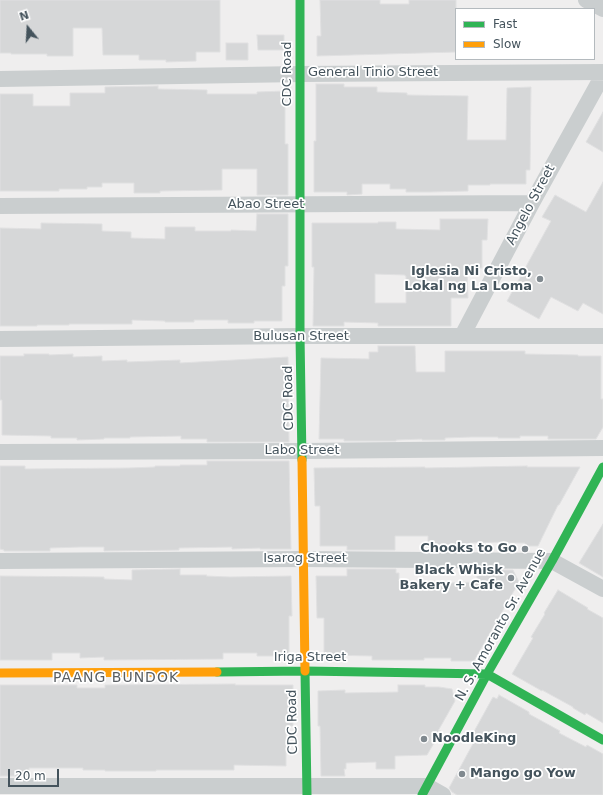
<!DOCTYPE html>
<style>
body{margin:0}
#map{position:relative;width:603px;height:795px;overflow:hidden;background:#efeeee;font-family:"DejaVu Sans",sans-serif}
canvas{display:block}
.legend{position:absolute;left:455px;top:8px;width:140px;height:52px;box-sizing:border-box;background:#fff;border:1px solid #b4babe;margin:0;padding:5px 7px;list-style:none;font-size:12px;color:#44535c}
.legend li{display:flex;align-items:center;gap:8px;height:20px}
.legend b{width:20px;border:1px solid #b4babe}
.north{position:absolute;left:8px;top:8px;width:40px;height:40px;-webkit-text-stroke:3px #fff;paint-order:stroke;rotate:342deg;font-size:11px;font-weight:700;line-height:16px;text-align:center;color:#44535c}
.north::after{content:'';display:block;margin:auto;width:14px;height:18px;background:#44535c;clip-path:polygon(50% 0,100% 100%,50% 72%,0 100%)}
.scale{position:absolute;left:8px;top:769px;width:51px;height:18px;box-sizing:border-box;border:2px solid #44535c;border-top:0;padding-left:5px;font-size:12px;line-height:14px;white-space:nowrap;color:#44535c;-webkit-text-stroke:3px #fff;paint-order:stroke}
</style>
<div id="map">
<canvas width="603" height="795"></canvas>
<ul class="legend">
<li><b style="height:5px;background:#30b455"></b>Fast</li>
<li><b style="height:5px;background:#ff9f0a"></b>Slow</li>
</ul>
<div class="north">N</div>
<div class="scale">20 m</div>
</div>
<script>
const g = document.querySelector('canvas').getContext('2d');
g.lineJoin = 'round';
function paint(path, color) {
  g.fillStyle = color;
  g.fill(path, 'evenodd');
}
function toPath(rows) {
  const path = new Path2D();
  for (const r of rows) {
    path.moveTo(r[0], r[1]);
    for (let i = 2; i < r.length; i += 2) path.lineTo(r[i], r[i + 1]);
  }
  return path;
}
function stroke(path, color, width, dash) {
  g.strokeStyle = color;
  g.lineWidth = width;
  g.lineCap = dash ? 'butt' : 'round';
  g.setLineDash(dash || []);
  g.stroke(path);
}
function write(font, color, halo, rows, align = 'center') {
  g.font = font + ' "DejaVu Sans",sans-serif';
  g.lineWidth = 3.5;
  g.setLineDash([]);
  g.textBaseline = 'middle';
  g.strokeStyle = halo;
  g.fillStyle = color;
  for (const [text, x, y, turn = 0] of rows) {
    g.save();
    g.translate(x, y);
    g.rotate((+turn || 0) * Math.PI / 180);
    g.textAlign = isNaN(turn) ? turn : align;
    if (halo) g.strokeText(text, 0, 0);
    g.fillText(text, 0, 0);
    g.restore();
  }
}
const building = toPath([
 [0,0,220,0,220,52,196,52,196,61,166,62,166,60,139,60,139,55,103,55,102,28,73,28,73,56,47,56,47,54,11,54,11,53,0,53,0,0],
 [320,0,380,0,380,4,409,4,409,0,456,0,456,52,317,56,317,36,321,36,320,0],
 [257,35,284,35,284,50,258,50,257,35],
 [226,43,248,43,248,60,226,60,226,43],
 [316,84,344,84,344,87,377,87,377,92,407,93,407,95,468,96,467,140,506,140,507,88,531,87,530,170,526,170,526,184,490,184,490,185,468,185,468,191,430,192,406,192,406,189,390,189,390,184,362,184,362,194,347,195,347,192,314,192,314,141,316,141,316,84],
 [158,86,158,89,207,90,207,94,257,94,257,92,285,91,285,144,288,144,288,195,257,195,257,169,222,169,222,190,160,191,160,193,134,193,134,183,102,183,102,187,87,187,87,189,59,189,59,191,0,191,0,94,33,94,33,106,70,106,70,93,105,93,105,87,158,86],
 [603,112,603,152,586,142,603,112],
 [603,182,603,314,583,303,578,311,551,297,539,319,507,301,551,221,542,217,555,195,586,212,603,182],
 [257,214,288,214,288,266,285,266,285,286,282,286,282,321,254,321,254,323,228,323,228,320,194,320,194,322,165,322,165,321,132,320,132,324,69,324,69,325,37,325,37,326,0,326,0,228,41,229,41,223,102,224,102,231,131,232,131,238,165,239,165,227,195,227,195,231,231,231,231,230,256,231,257,214],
 [440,219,488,219,487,240,482,240,482,268,467,268,468,298,451,298,451,326,378,326,378,323,344,322,344,326,313,326,314,267,312,267,312,223,378,223,378,222,396,222,396,229,440,230,440,219],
 [375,274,405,275,405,276,406,276,406,303,375,303,375,274],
 [378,346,415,346,416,372,445,372,445,351,525,351,525,354,578,355,578,356,601,356,601,399,603,399,603,427,596,439,548,439,548,436,520,436,520,438,498,438,498,437,471,437,445,438,445,440,422,440,422,439,396,440,396,441,344,441,344,439,319,439,321,358,369,359,369,352,378,352,378,346],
 [24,354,49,354,49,355,73,354,73,357,102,356,102,361,127,360,127,362,180,360,180,363,288,357,289,442,207,442,207,439,181,439,181,436,130,437,130,438,104,438,104,439,77,440,77,438,51,438,51,436,2,435,2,400,0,400,0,356,24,356,24,354],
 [207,461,289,461,291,549,260,549,260,548,232,549,232,547,179,548,179,550,104,551,104,547,80,547,50,548,50,551,4,551,4,550,0,549,0,466,25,466,25,469,129,468,155,467,155,466,180,466,180,465,207,465,207,461],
 [527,466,527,467,580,467,559,505,558,505,538,546,525,546,525,543,504,543,504,542,470,543,470,545,428,545,428,536,395,536,395,550,347,550,347,546,320,546,320,506,315,506,314,468,425,467,425,468,527,466],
 [603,524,603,577,579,563,603,524],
 [180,569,180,575,207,575,206,576,230,577,291,576,292,616,289,616,289,656,257,656,257,653,223,653,223,659,104,660,104,657,80,658,80,653,52,653,52,660,0,660,0,576,104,577,104,579,132,580,132,570,180,569],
 [347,569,396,569,396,573,399,573,399,581,449,582,449,583,477,582,477,570,513,570,519,582,474,661,451,661,451,658,424,658,424,660,372,660,372,656,324,655,324,618,317,618,316,576,347,576,347,569],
 [558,590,588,608,587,609,603,618,603,723,586,713,585,715,573,708,573,707,542,690,542,691,512,674,533,638,531,637,545,614,544,613,558,590],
 [235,684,235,685,293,685,293,726,286,726,286,766,234,765,234,770,156,770,156,771,105,771,105,770,83,770,83,768,29,768,29,770,26,770,26,776,0,776,0,685,77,685,77,688,105,688,105,685,235,684],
 [398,685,425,685,425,687,439,687,452,689,455,701,438,731,441,731,427,755,395,756,395,769,376,769,376,762,346,763,346,769,344,769,345,776,321,776,320,726,318,726,318,691,345,690,345,693,398,692,398,685],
 [499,695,529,712,529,714,560,731,559,733,586,747,587,745,603,754,603,795,457,795,452,792,449,788,475,740,471,737,493,697,497,699,499,695]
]);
paint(building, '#d6d7d8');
stroke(building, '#e0e0e1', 1);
stroke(toPath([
 [586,0,603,9],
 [0,79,301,74,603,72],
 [0,206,532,203],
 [462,336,532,203,603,75],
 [0,339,300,336,603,336],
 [0,452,303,451,603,448],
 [0,561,303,559,552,561,603,589],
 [0,786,427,786,443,795]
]), '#cacecf', 16);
stroke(toPath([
 [300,0,300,336,302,460],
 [305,671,307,795],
 [217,672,305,671,487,674,603,740],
 [422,795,487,674,552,561,603,467]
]), '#30b455', 9);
stroke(toPath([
 [302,460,305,671],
 [0,673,217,672]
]), '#ff9f0a', 9);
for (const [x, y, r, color] of [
 [540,279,4,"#80898f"],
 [525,549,4,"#80898f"],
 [511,578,4,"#80898f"],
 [424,739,4,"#80898f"],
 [462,774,4,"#80898f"]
]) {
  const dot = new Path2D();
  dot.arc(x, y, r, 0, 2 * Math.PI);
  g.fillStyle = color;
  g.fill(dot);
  stroke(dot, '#fff', 1.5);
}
write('13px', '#44535c', '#fff', [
 ["General Tinio Street",373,73],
 ["CDC Road",288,74,-90],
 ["Abao Street",266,205],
 ["Angelo Street",531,205,-62],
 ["Bulusan Street",301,337],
 ["CDC Road",289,398,-91],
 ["Labo Street",302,451],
 ["Isarog Street",305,559],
 ["N. S. Amoranto Sr. Avenue",501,625,-61],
 ["Iriga Street",310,658],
 ["CDC Road",293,722,-91]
]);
write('bold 13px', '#44535c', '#fff', [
 ["Iglesia Ni Cristo,",532,272],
 ["Lokal ng La Loma",532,287],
 ["Chooks to Go",517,549],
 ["Black Whisk",503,571],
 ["Bakery + Cafe",503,586],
 ["NoodleKing",432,739,"left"],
 ["Mango go Yow",470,774,"left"]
], 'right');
g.letterSpacing = '1px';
write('14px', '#595e62', '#fff', [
 ["PAANG BUNDOK",116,678]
]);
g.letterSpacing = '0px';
</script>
